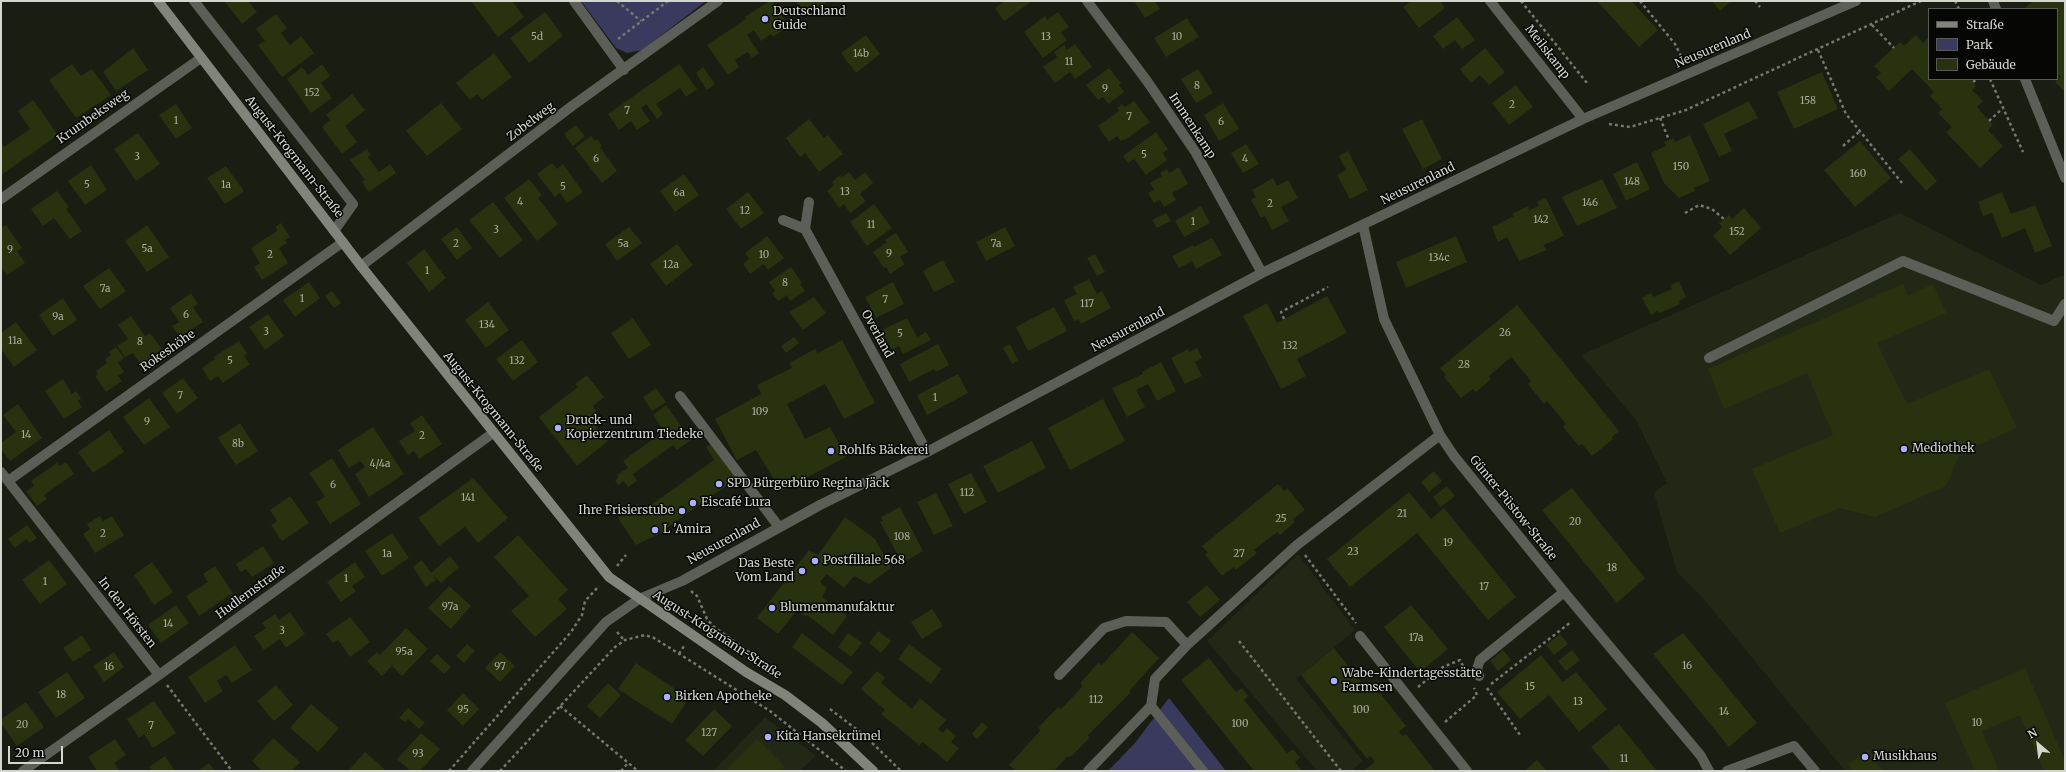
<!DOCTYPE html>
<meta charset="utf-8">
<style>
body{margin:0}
#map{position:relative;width:2066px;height:772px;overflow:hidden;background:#1a1d12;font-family:Merriweather,serif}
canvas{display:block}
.frame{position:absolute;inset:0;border:2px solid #d3d6ce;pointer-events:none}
.legend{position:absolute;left:1928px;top:8px;width:130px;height:72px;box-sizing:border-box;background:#060704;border:1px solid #585a55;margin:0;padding:5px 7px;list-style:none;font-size:12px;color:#d3d6ce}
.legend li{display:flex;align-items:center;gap:8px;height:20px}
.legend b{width:20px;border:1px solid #585a55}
.north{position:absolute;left:2018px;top:724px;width:40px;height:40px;-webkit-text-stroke:3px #060704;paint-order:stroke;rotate:332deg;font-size:11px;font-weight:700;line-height:16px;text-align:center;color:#d3d6ce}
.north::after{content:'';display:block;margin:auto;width:14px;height:18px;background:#d3d6ce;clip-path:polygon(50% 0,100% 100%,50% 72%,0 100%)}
.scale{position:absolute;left:8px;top:746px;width:55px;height:18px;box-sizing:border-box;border:2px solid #d3d6ce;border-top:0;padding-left:5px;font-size:12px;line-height:14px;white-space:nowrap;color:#d3d6ce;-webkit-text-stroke:3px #060704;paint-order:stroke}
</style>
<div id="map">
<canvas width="2066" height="772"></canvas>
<div class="frame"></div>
<ul class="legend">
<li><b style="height:5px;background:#80847a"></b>Straße</li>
<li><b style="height:11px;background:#393a5d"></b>Park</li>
<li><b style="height:11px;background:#29320e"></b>Gebäude</li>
</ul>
<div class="north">N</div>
<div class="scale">20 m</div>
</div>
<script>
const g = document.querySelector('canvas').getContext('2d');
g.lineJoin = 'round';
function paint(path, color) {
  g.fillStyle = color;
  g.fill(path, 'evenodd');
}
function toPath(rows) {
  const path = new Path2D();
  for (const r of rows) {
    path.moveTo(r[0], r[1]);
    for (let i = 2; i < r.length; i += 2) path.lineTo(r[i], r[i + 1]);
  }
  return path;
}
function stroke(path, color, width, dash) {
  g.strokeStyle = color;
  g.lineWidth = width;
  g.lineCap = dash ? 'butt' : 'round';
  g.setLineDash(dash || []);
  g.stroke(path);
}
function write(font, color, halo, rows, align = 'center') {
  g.font = font + ' Merriweather,serif';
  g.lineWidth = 3;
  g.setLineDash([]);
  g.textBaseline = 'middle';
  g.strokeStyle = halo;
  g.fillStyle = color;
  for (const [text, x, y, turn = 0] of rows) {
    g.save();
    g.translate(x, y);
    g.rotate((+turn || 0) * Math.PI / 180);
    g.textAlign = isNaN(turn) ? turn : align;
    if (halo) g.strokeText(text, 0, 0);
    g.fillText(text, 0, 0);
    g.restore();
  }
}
paint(toPath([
 [1900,213,2041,285,2065,274,2065,771,1845,771,1704,599,1677,572,1654,493,1667,483,1636,420,1581,355],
 [1298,554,1355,630,1296,679,1363,761,1351,771,1317,771,1207,641],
 [765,717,816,756,799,771,713,771]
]), '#222816');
paint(toPath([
 [581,1,706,1,642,50,627,53,616,48],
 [1169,698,1226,771,1108,771,1135,743]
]), '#393a5d');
paint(toPath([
 [248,1,257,12,242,24,225,2],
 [471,1,512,1,524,17,498,37],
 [769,1,772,1,789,26,773,37,771,34,761,41,754,30,747,35,759,53,752,58,748,52,735,60,739,67,728,75,707,45,746,19,745,17],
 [796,1,828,1,807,16],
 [1005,1,1032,1,1004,21,995,8],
 [1134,1,1155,1,1160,9,1145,18],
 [1411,1,1440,1,1445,8,1419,28,1403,7],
 [1597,1,1631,1,1658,30,1639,47],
 [1712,1,1731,1,1720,11],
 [2033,1,2065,1,2065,92,2055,82,2060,77,2057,73,2057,9,2026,9,2025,8],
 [545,12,563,36,529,63,510,38],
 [1058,12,1069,27,1061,33,1067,40,1043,58,1024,32,1045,16,1047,20],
 [276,14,287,28,281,33,290,45,301,36,314,53,282,77,258,45,265,41,256,29],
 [1457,17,1475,40,1462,49,1455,40,1443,49,1433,36],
 [1187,18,1199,37,1166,57,1154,38],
 [866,35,880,54,856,73,841,53],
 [1916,35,1923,43,1929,37,1929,79,1970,79,1976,86,1972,90,1983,101,1977,107,1993,125,1988,130,2003,146,1980,168,1946,132,1952,127,1938,113,1942,109,1930,96,1934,92,1912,69,1889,91,1876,77,1881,73,1874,66,1900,42,1904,46],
 [1075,44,1092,67,1075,79,1070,72,1055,83,1043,67,1057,57,1054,52,1064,45,1067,50],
 [133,48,148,70,116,91,103,72],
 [1485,48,1505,72,1489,85,1480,75,1471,83,1460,69],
 [494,53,512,77,482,100,477,94,470,100,456,83],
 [72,64,81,76,92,69,111,95,76,118,49,80],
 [322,64,330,76,321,83,332,98,311,113,287,79,302,67,308,75],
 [679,64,697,89,686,97,680,88,656,104,663,114,657,119,646,104,641,108,650,121,637,130,631,121,619,130,608,114],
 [703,67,715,84,707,90,696,73],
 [1109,68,1121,83,1119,85,1124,92,1108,104,1103,97,1098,100,1086,85],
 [1198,69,1213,93,1196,103,1181,79],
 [1822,72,1838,109,1794,129,1777,92],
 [1516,85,1533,107,1509,125,1492,103],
 [352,94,365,110,345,126,357,142,342,154,322,127,330,120,326,115],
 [33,100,58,135,1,175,1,142,4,147,30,129,18,111],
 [1134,101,1150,122,1125,140,1124,139,1121,141,1117,136,1109,142,1098,126,1119,111,1117,108,1122,104,1125,107],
 [1749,101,1758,118,1724,134,1732,151,1719,157,1703,124],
 [441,103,462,129,427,156,406,131],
 [1223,103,1239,129,1219,141,1204,115],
 [176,104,192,128,176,139,159,115],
 [809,119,824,138,828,135,843,154,819,172,805,153,800,157,786,138],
 [1422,119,1442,159,1423,169,1402,129],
 [576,125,585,136,573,146,564,134],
 [1156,132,1168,149,1163,153,1167,160,1146,175,1134,159,1128,163,1123,156],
 [138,133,160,164,136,181,114,149],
 [1690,135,1710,181,1694,188,1695,191,1679,198,1664,183,1651,153,1666,146,1664,142,1674,138,1675,142],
 [591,136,595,141,597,139,602,146,600,147,617,171,602,183,575,148],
 [1860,141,1891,178,1855,207,1824,170],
 [1246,144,1259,164,1243,173,1231,153],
 [367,149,371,155,368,157,379,172,390,164,396,173,369,192,362,182,365,180,350,160],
 [1910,149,1937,181,1926,191,1898,159],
 [1348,151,1368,190,1350,199,1337,175,1346,170,1339,156],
 [1637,162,1650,189,1626,201,1613,174],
 [552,163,557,169,563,164,583,192,567,203,560,193,555,197,537,174],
 [91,165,107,190,85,205,68,181],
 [226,166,244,191,225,204,207,178],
 [1179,167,1188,184,1172,193,1176,200,1164,207,1160,200,1154,203,1148,193,1154,190,1150,183,1162,176,1160,173,1167,169,1169,173],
 [849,172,855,180,865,172,873,183,860,194,866,201,850,213,844,204,839,208,827,191,834,185,832,182,840,175,842,177],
 [684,174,699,195,675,212,660,191],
 [1273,178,1277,186,1288,180,1298,198,1281,207,1289,221,1272,230,1265,216,1261,218,1251,200,1256,197,1252,190],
 [529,179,542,195,538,198,558,224,537,241,504,198],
 [1602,179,1617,208,1577,226,1562,197],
 [57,191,69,207,66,209,82,231,70,239,54,218,43,226,31,209],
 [748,192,764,213,741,229,726,209],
 [2002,192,2011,214,2035,205,2052,246,2035,253,2025,228,2002,238,1992,213,1983,216,1978,202],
 [1546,198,1564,236,1543,245,1547,250,1519,261,1507,237,1498,242,1492,227,1514,216,1512,214,1528,206,1529,210,1539,206,1537,202],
 [493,202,523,240,500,258,469,220],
 [874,204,892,228,867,246,850,222],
 [1201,206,1210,223,1184,237,1175,221],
 [1744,208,1761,228,1730,255,1713,236,1722,227,1719,223,1729,215,1732,219],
 [1166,213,1171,221,1157,228,1152,220],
 [281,223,290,237,285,240,287,243,279,248,288,263,262,280,254,267,260,263,251,248,277,231,276,226],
 [6,225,22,248,17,251,25,263,7,275,1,267,1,228],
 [147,225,169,257,147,272,125,241],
 [457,227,472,248,457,260,441,239],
 [629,227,642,243,617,261,605,244],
 [1005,227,1015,246,986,261,976,242],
 [896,233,908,252,900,257,905,264,890,274,886,267,884,268,873,252,887,242,885,240],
 [767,236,784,258,768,270,764,264,750,274,743,264,749,259,745,253],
 [1456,236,1467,262,1406,288,1396,262],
 [1212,238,1222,255,1196,269,1192,261,1179,268,1172,256,1193,245,1194,247],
 [677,244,693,265,666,286,650,264],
 [424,249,446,278,429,292,407,263],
 [1095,254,1105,272,1097,276,1087,258],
 [943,260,955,282,934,292,923,271],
 [791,267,802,283,800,284,805,291,790,301,787,295,778,301,772,293,775,291,769,282],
 [109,268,126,291,100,309,83,286],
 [1089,279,1097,294,1102,291,1111,308,1081,324,1079,319,1074,321,1064,300,1077,294,1073,287],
 [1679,281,1686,297,1679,301,1680,304,1660,313,1657,311,1651,315,1642,298,1651,293,1653,297,1672,289,1671,285],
 [309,282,320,298,295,317,283,300],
 [893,282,904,304,876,318,865,297],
 [1903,284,1908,296,1933,284,1946,313,1877,343,1907,404,1989,369,2017,428,1961,452,1946,486,1875,517,1840,508,1780,533,1752,469,1833,435,1807,373,1724,409,1708,369],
 [332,291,341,303,334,308,325,296],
 [191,293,198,304,193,307,203,322,180,337,172,326,179,322,170,308],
 [1327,296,1347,333,1297,359,1306,376,1281,389,1243,316,1267,303,1277,323],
 [814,297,826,313,803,330,789,312],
 [63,298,77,320,53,336,39,315],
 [488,302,509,330,486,348,465,320],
 [1517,305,1619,431,1612,437,1613,439,1592,456,1582,444,1579,446,1563,427,1566,424,1547,401,1544,404,1528,384,1531,381,1511,357,1489,376,1491,379,1476,392,1473,389,1461,398,1444,377,1446,375,1440,368],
 [1054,307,1067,331,1028,351,1016,327],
 [268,314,284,336,265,350,249,327],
 [131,316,145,336,150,333,164,352,142,366,133,353,125,357,117,346,128,339,118,325],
 [633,318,651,345,629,359,611,333],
 [907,318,917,337,926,332,931,340,903,354,899,346,892,350,882,330],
 [16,322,37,350,14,367,1,349,1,333],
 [794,337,799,343,786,353,781,346],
 [522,340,538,362,513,381,496,359],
 [842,340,875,403,844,419,825,384,787,404,805,439,830,427,846,457,781,491,756,450,737,460,715,419,761,394,757,385,792,368,789,363,815,349,818,353],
 [239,341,247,353,244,356,250,364,223,383,218,376,210,381,202,368,215,359,214,357],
 [938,344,949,365,936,372,934,369,909,382,900,364],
 [1010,344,1018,360,1012,364,1003,348],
 [116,347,124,358,118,363,124,372,118,376,122,381,106,392,95,376,98,374,96,371,107,363,105,359,111,355,109,352],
 [1197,348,1202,358,1195,362,1202,376,1185,384,1171,358,1188,349,1189,352],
 [1161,362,1176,391,1157,401,1148,384,1136,390,1145,407,1127,417,1112,388,1143,374,1142,372],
 [958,374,968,393,927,415,917,395],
 [587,375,604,397,593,406,598,414,591,420,608,441,577,466,539,417,578,387,575,384],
 [183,378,198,398,177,414,162,393],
 [63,379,72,394,76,391,81,398,78,401,82,407,64,419,45,391],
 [656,388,666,402,652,411,643,397],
 [149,398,170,427,144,445,123,417],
 [1103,399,1125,441,1070,470,1048,428],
 [18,404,42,438,10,461,1,449,1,443,16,432,3,415],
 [666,405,691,440,677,450,673,445,633,474,637,481,628,487,624,481,618,485,615,480,619,477,617,475,628,468,623,461,664,431,653,415],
 [422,415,442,444,419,459,414,451,408,455,399,441,415,431,410,423],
 [240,423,258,451,236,465,218,438],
 [373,427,404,474,369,497,355,474,365,467,360,461,349,468,338,450],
 [109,430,124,452,93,473,78,452],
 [1032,441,1046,468,998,493,983,466],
 [713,443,737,478,657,535,636,545,618,518,638,504,644,510,714,460,706,447],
 [332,458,361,504,330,524,316,502,325,497,309,473],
 [66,462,74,474,44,495,47,499,37,506,26,491,34,486,31,481,57,463,60,466],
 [1434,471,1442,481,1429,492,1421,482],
 [971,473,987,502,964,514,948,484],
 [473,478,508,518,478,543,465,527,439,546,418,518],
 [1278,484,1284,491,1287,488,1305,510,1293,519,1295,522,1280,535,1277,532,1254,550,1257,553,1236,570,1234,567,1222,576,1205,555,1208,553,1202,546],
 [1447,486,1455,496,1441,507,1433,497],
 [1572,488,1645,578,1617,603,1542,510],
 [1409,492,1431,519,1444,508,1516,597,1488,620,1417,533,1350,587,1327,559],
 [936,493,953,526,934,535,917,502],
 [290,496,309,523,282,541,271,525,277,521,270,510],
 [900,507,923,551,902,563,880,522,883,521,881,517],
 [100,516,103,521,112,516,124,535,95,553,83,534,90,529,87,524],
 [845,517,875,539,891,568,869,584,854,576,844,588,827,574,820,582,827,588,822,597,847,616,833,635,807,615,806,617,797,610,778,634,757,618,809,550,818,555],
 [27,525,37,538,30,543,26,539,15,548,8,539],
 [392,533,409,558,382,576,365,551],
 [518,535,568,590,558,599,567,609,535,637,511,611,529,596,494,557],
 [263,546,274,563,252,577,246,569,241,572,236,564],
 [450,556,459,567,441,583,431,573],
 [49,560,67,584,40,604,22,580],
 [422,560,436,580,426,587,413,567],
 [152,562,173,592,154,605,134,575],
 [355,562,365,577,352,586,356,591,341,602,327,582],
 [215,566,233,593,199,616,186,596,208,582,203,574],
 [1207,585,1220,600,1200,617,1187,602],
 [449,586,471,606,451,629,428,608],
 [176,605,189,623,161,643,148,625],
 [1411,605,1448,649,1420,672,1384,627],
 [932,609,943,626,922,639,911,622],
 [290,612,305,634,286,648,280,639,264,650,254,636,266,628,262,623,275,614,279,620],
 [350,617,370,642,350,657,338,640,333,643,326,634],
 [406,628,428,649,402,676,392,666,382,676,367,661,377,652,380,655],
 [878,631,891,641,881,653,869,643],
 [1132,632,1159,658,1130,690,1130,693,1088,735,1089,738,1072,756,1067,757,1054,771,1016,771,1009,765,1040,731,1039,727,1058,707,1061,709,1082,687,1081,682,1098,663,1102,665],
 [802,633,853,672,842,685,792,647],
 [848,633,862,643,851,657,838,647],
 [1683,633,1757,723,1729,747,1653,654],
 [1560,634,1568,644,1554,655,1546,645],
 [82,635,91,650,73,662,63,648],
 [467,644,475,651,464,663,456,656],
 [909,644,942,669,931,684,898,659],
 [235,645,252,670,232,683,226,675,217,681,223,691,205,703,188,677],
 [1334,648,1366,688,1370,684,1378,694,1380,693,1406,726,1399,732,1403,736,1406,734,1435,771,1363,771,1375,762,1370,756,1367,759,1301,675],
 [1503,650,1511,660,1498,671,1490,661],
 [1572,650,1580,660,1566,671,1558,661],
 [114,652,124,667,104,682,93,666],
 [500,652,515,666,500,682,485,668],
 [437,654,451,667,444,674,430,661],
 [1541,655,1563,682,1576,672,1607,709,1579,732,1549,695,1520,719,1497,692],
 [1209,658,1236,692,1242,688,1248,696,1244,700,1287,753,1293,749,1300,758,1295,762,1302,771,1254,771,1181,680],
 [636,663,689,698,672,724,618,689],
 [2025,668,2065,761,2065,771,2044,771,2020,715,1982,731,1999,771,1975,771,1945,703],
 [877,671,885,678,881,683,912,709,920,698,946,720,938,729,943,733,947,728,956,736,951,742,959,748,947,762,923,742,919,745,881,714,885,710,861,689],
 [67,672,85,698,56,718,38,692],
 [608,683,621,695,600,718,587,706],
 [276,685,293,705,274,721,257,701],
 [463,693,479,709,463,726,447,710],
 [154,701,176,733,153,748,144,734,139,738,127,719],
 [26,702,44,727,17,746,1,723,1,719],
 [311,704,339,728,318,752,290,728],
 [408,708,425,723,419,729,408,719,405,722,399,718],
 [714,709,732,726,703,756,685,740],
 [982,722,988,727,977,739,972,734],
 [1619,724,1657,771,1611,771,1591,747],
 [421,733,440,749,420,771,411,771,397,759],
 [273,738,300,762,292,771,262,771,252,761],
 [115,739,126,755,114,763,120,771,97,771,88,757],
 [757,739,785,767,781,771,729,771,727,769],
 [1868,750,1883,771,1853,771,1848,764],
 [365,752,379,764,386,771,348,771],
 [165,756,175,771,152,771,149,767],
 [1537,760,1547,771,1524,771],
 [209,763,215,771,198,771]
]), '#29320e');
stroke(toPath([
 [617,1,641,21],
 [1521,1,1587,83],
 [1640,1,1675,44,1683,60],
 [1755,1,1760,7],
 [1955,1,1959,9],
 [1872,25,1894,48],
 [618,39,668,1],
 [1818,50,1846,114,1902,183],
 [1990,79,2023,152],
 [1973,82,1977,79],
 [1660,118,1669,140],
 [1989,121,2003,108],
 [1609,124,1630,127,1686,110,1921,1],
 [1843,146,1860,131],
 [1685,213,1699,205,1712,209,1724,219],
 [1284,319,1281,312,1328,287],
 [1305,555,1356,623],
 [617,566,626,555],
 [691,591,697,596,707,619,714,627,777,672],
 [617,632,624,640],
 [1239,641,1341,771],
 [679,654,684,646],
 [1491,684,1571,622],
 [167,685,232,771],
 [1418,687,1443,667,1460,660,1463,666],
 [1487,688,1520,735],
 [560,706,638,771],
 [830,709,864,735,901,771],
 [1445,722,1477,695,1474,688],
 [449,771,571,632,582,615,585,601,599,586],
 [500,771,615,647,625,640,645,635,654,638,770,711,846,771],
 [621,771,628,763]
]), '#75786f', 2.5, [3, 3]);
stroke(toPath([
 [194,1,353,204,334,231],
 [1709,358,1903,261,2054,321,2065,304],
 [680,396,779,527],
 [1360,636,1467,771],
 [1059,675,1104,628,1126,621,1166,622,1187,645],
 [1479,676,1477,669,1480,660,1564,592],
 [1151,706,1203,771],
 [1088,771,1151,706,1155,679,1187,645,1297,545,1440,435],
 [1727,771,1794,746,1815,771]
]), '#5c5e58', 10);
stroke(toPath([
 [574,1,624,70],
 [1087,1,1147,81,1196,153,1262,273],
 [1490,1,1583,119],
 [1993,1,1996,9],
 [2025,79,2065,178],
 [1,199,201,58],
 [809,202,805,229,927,452],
 [783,220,805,229],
 [1363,225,1384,319,1440,435,1454,456,1564,592,1701,756,1709,771],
 [361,266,572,106,718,1],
 [1,472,159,675],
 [8,481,343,242],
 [23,771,159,675,493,433],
 [472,771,606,622,639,599,682,581,820,505,927,452,1262,273,1583,119,1856,1]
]), '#5c5e58', 10);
stroke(toPath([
 [158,1,361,266,609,577,746,672,785,695,822,723,873,771]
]), '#80847a', 10);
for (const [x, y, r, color] of [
 [765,19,4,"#acaffb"],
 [558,428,4,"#acaffb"],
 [1904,449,4,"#acaffb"],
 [831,451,4,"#acaffb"],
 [719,484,4,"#acaffb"],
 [693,503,4,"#acaffb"],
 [682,511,4,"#acaffb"],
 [655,530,4,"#acaffb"],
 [815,561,4,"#acaffb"],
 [802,571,4,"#acaffb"],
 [772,608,4,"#acaffb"],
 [1334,681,4,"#acaffb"],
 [667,697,4,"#acaffb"],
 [768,737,4,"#acaffb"],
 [1865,757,4,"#acaffb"]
]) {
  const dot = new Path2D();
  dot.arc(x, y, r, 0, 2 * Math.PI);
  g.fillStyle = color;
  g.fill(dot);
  stroke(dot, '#060704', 1.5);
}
write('10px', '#a8ad9e', null, [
 ["5d",537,37],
 ["13",1046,37],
 ["10",1177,37],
 ["14b",861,54],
 ["11",1069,62],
 ["8",1197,86],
 ["9",1105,89],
 ["152",312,93],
 ["158",1808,101],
 ["2",1512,105],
 ["7",627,111],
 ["7",1129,117],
 ["1",176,121],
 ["6",1221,122],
 ["5",1144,155],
 ["3",137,157],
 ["6",596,159],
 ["4",1245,159],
 ["150",1681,167],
 ["160",1858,174],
 ["148",1632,182],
 ["5",87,185],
 ["1a",226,185],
 ["5",563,187],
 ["13",845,192],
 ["6a",679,193],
 ["4",520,202],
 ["146",1590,203],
 ["2",1270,204],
 ["12",745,211],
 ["142",1541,220],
 ["1",1193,222],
 ["11",871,225],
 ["3",496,230],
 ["152",1737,232],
 ["2",456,244],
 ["5a",623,244],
 ["7a",996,244],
 ["5a",147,249],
 ["9",10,250],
 ["9",889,254],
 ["2",270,255],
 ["10",764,255],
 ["134c",1439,258],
 ["12a",671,265],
 ["1",427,271],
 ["8",785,283],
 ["7a",105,289],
 ["1",302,299],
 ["7",885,300],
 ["117",1087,304],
 ["6",186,315],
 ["9a",58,317],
 ["134",487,325],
 ["3",266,332],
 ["26",1505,333],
 ["5",900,334],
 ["11a",15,341],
 ["8",140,342],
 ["132",1290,346],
 ["5",230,361],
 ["132",517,361],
 ["28",1464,365],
 ["7",180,396],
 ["1",935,398],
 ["109",760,412],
 ["9",147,422],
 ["14",26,435],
 ["2",422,436],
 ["8b",238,444],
 ["4/4a",380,464],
 ["6",333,485],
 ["112",967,493],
 ["141",468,498],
 ["21",1402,514],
 ["25",1281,519],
 ["20",1575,522],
 ["2",103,534],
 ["108",902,537],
 ["19",1448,543],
 ["23",1353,552],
 ["1a",387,554],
 ["27",1239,554],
 ["18",1612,568],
 ["1",346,579],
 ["1",45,582],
 ["17",1484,587],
 ["97a",450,607],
 ["14",168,624],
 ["3",282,631],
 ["17a",1416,638],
 ["95a",404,652],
 ["16",1687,666],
 ["16",109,667],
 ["97",500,667],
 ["15",1530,687],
 ["18",61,695],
 ["112",1096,700],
 ["13",1578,702],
 ["95",463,710],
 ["100",1361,710],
 ["14",1724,712],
 ["10",1977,723],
 ["100",1240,724],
 ["20",22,725],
 ["7",151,726],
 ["127",709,733],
 ["93",418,754],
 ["11",1624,759]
]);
write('12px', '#d3d6ce', '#060704', [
 ["Deutschland",773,12],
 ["Guide",773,26],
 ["Druck- und",566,421],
 ["Kopierzentrum Tiedeke",566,435],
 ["Mediothek",1912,449],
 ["Rohlfs Bäckerei",839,451],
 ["SPD Bürgerbüro Regina Jäck",727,484],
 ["Eiscafé Lura",701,503],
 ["Ihre Frisierstube",674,511,"right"],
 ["L 'Amira",663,530],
 ["Postfiliale 568",823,561],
 ["Das Beste",794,564,"right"],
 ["Vom Land",794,578,"right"],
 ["Blumenmanufaktur",780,608],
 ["Wabe-Kindertagesstätte",1342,674],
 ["Farmsen",1342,688],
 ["Birken Apotheke",675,697],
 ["Kita Hansekrümel",776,737],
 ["Musikhaus",1873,757]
], 'left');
write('12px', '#d3d6ce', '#060704', [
 ["Neusurenland",1713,49,-23],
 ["Meilskamp",1547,52,52],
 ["Krumbeksweg",93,117,-35],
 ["Zobelweg",531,122,-37],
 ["Immenkamp",1192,126,57],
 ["August-Krogmann-Straße",294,157,52],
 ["Neusurenland",1418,184,-26],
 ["Neusurenland",1128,330,-28],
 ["Overland",877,334,61],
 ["Rokeshöhe",168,351,-35],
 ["August-Krogmann-Straße",493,412,51],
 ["Günter-Püstow-Straße",1513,508,51],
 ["Neusurenland",724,542,-29],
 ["Hudlemstraße",251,592,-36],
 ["In den Hörsten",127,613,52],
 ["August-Krogmann-Straße",717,635,33]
]);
</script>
